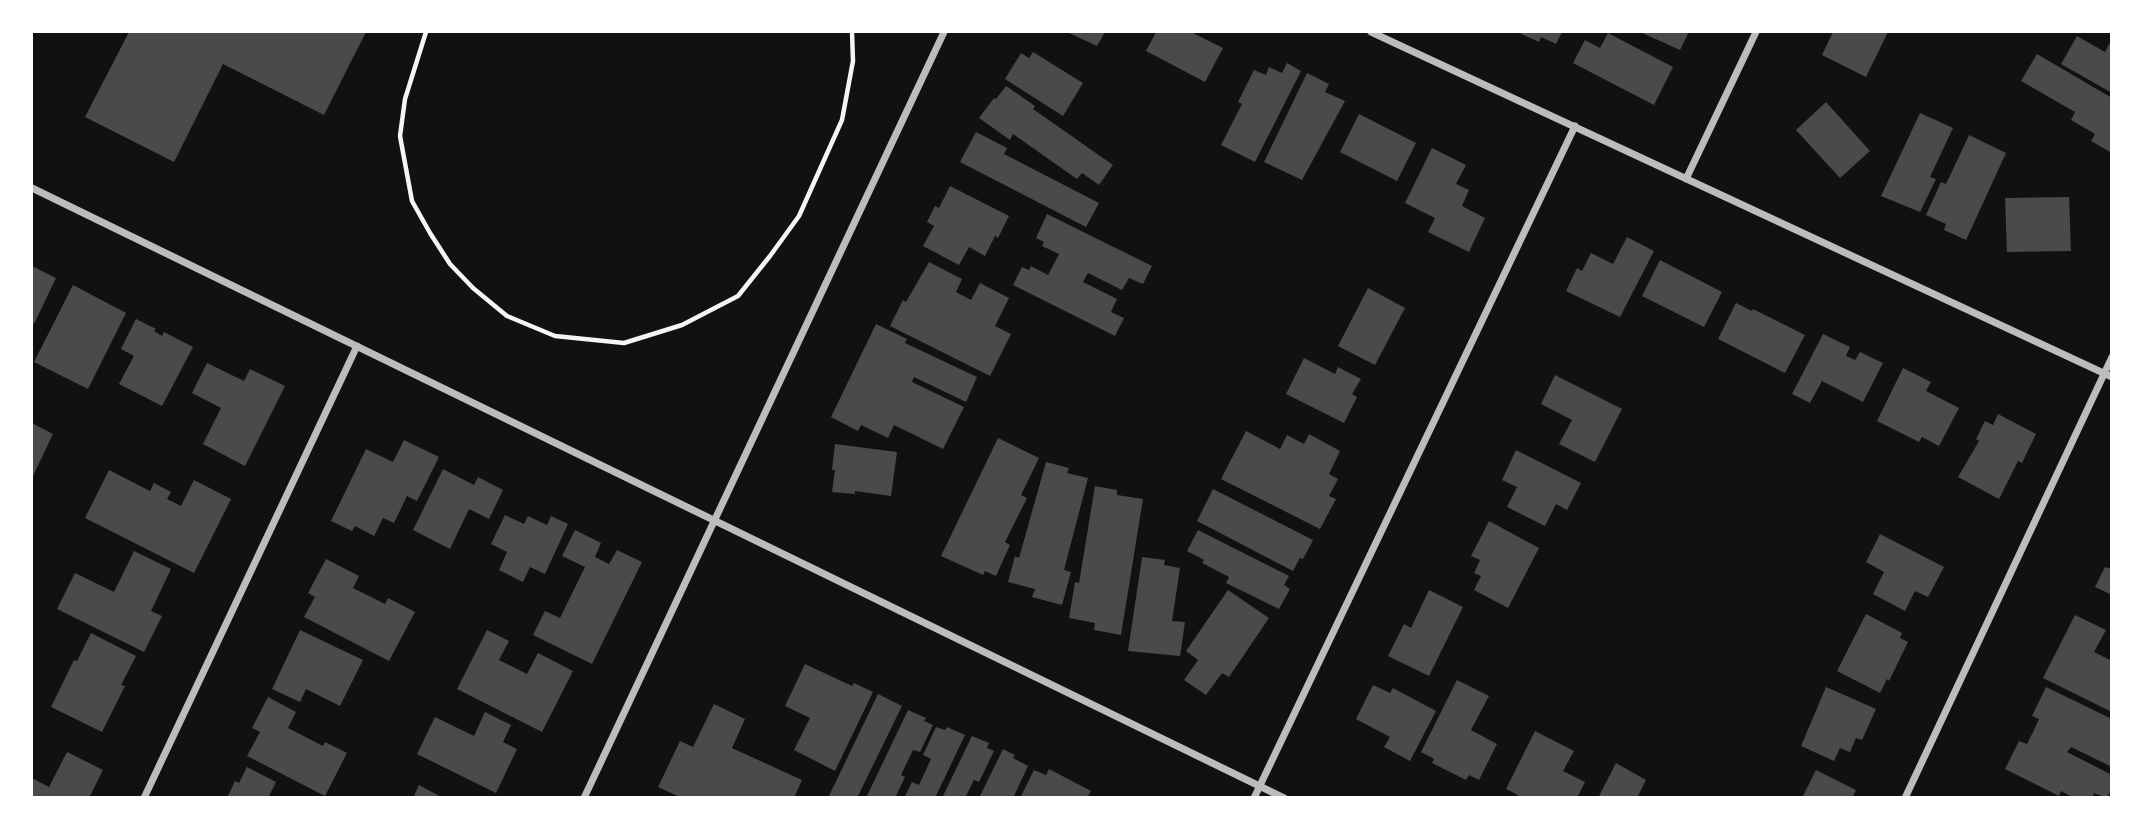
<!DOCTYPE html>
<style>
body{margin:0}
#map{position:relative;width:2143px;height:829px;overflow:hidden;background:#111;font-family:"Roboto Serif",serif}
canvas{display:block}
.frame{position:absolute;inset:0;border:33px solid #fff;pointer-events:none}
</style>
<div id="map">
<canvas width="2143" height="829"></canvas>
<div class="frame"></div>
</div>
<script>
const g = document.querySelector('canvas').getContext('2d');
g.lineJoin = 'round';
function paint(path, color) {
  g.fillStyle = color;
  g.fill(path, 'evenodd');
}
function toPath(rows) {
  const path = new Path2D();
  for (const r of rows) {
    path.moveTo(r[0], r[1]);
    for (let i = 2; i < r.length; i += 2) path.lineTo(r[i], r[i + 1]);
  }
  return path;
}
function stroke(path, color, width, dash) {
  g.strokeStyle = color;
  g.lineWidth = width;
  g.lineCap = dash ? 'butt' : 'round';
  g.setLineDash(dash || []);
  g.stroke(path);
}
paint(toPath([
 [129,32,366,32,324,115,223,64,174,162,85,117],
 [1067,32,1105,32,1097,46],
 [1156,32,1191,32,1223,48,1205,82,1146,51],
 [1517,32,1562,32,1556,44,1541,37,1539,42],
 [1640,32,1689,32,1680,50],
 [1833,32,1888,32,1866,77,1822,55],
 [1608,33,1673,67,1654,105,1573,63,1585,40,1600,48],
 [2077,36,2105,52,2109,44,2112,46,2112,93,2061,64],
 [1033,52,1083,83,1063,116,1005,79,1021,53,1029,58],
 [2037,54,2112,98,2112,153,2091,141,2095,134,2071,120,2075,112,2021,81],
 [1287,63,1301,71,1255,162,1221,145,1242,104,1238,102,1254,70,1266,75,1269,67,1282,73],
 [1307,73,1329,84,1325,92,1345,101,1302,180,1264,162],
 [1006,86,1035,106,1033,109,1113,165,1099,185,1082,173,1077,179,1013,134,1010,140,979,118,994,98,996,99],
 [1826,102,1870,151,1840,178,1796,130],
 [1920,113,1953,128,1930,177,1936,179,1920,212,1881,196],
 [1359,114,1416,143,1397,181,1340,152],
 [976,132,1007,148,1004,154,1099,203,1086,227,960,162],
 [1969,135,2006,153,1966,240,1944,230,1946,224,1926,215,1941,182,1946,184],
 [1432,148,1466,165,1456,184,1469,190,1462,206,1485,218,1469,252,1428,232,1435,218,1405,203],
 [950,186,1009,216,998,238,995,236,985,256,969,247,959,265,923,246,934,226,927,222,935,206,939,208],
 [2069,197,2071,251,2007,252,2005,198],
 [1047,214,1152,266,1143,284,1129,278,1122,290,1088,273,1083,282,1117,299,1111,312,1124,318,1115,336,1013,285,1022,267,1029,270,1031,266,1048,275,1059,254,1042,246,1044,242,1036,238],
 [1627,237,1654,251,1620,317,1566,291,1577,268,1582,271,1591,253,1613,264],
 [1660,260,1722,292,1704,327,1642,296],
 [929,262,962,279,956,292,971,300,980,283,1009,298,995,326,1011,334,990,376,890,326,903,300,906,302],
 [32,266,56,278,34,324,32,323],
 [73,285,126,313,88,389,34,362],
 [1368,288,1405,308,1375,365,1338,346],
 [1736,303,1752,311,1753,309,1805,335,1785,373,1718,339],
 [136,319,156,329,154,331,162,336,164,332,193,347,162,406,119,384,134,356,121,349],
 [876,324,907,339,905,343,977,377,966,402,914,377,912,382,964,407,943,449,894,425,888,438,861,425,858,431,831,417],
 [1823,334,1850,347,1846,356,1855,360,1860,352,1883,363,1863,402,1822,381,1810,403,1792,394],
 [1304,358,1335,374,1338,367,1361,379,1352,394,1357,397,1344,423,1286,394],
 [207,363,244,381,250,369,285,386,245,466,203,444,221,408,192,393],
 [1903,368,1931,382,1926,391,1959,408,1939,446,1922,437,1919,442,1877,421],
 [1555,375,1622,409,1595,462,1559,444,1572,420,1541,404],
 [1998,414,2036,434,2022,463,2018,461,1999,499,1958,477,1979,441,1976,439,1985,421,1993,425],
 [32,423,53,434,32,478],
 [1246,431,1280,449,1287,435,1304,444,1309,434,1340,451,1329,474,1338,479,1329,496,1336,499,1320,529,1221,479],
 [998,438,1039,458,1021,495,1027,498,1005,542,1010,545,996,576,985,571,983,575,941,556],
 [404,440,439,457,417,501,407,496,394,523,383,518,374,536,355,526,352,531,331,521,366,449,393,462],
 [835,444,897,452,891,496,855,491,855,494,832,492,835,470,832,470],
 [1516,450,1581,483,1567,510,1556,504,1545,526,1507,507,1517,487,1502,480],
 [1046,462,1069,468,1067,473,1088,478,1064,570,1071,572,1062,605,1032,597,1035,589,1008,582,1015,556,1019,558],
 [443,469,474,485,478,477,503,490,489,519,469,509,450,549,413,530],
 [109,470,150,491,154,483,171,492,167,499,181,506,194,480,231,499,194,573,85,518],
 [1095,486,1117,490,1117,495,1143,499,1121,635,1094,630,1095,623,1069,618,1075,582,1079,583],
 [1213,489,1313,540,1303,559,1300,558,1293,571,1197,521],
 [505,515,524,524,528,516,547,525,551,516,568,524,545,574,530,567,523,582,499,570,507,552,491,544],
 [1489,521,1539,548,1508,608,1474,590,1481,576,1474,573,1480,560,1471,556],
 [575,530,601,543,595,557,609,564,617,550,642,562,592,664,533,635,545,611,560,618,585,567,562,556],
 [1198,530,1289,576,1284,585,1290,589,1279,609,1226,583,1229,577,1202,563,1204,560,1187,551],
 [1880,534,1944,567,1928,597,1915,591,1905,611,1873,594,1884,572,1866,562],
 [134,551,171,569,151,611,162,616,144,652,57,609,75,573,114,592],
 [1142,557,1165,560,1164,565,1180,568,1172,621,1185,622,1180,656,1128,651],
 [326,559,359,576,353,588,385,604,388,598,415,612,389,661,304,617,315,597,308,593],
 [2105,567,2112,569,2112,595,2095,587],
 [1228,590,1269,618,1229,677,1222,673,1206,695,1184,680,1198,660,1186,651],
 [1429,590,1463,607,1429,676,1388,656,1404,624,1411,628],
 [1866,614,1902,633,1900,638,1908,642,1889,681,1887,679,1880,693,1837,671],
 [2075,615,2106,630,2094,652,2112,661,2112,712,2043,678],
 [300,630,363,660,340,706,306,689,300,702,272,689],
 [487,630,509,641,499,660,527,674,538,653,573,671,542,732,457,689],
 [91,633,136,656,121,685,125,686,102,732,51,707,74,660,77,661],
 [805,664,852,686,854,683,873,692,835,771,794,750,810,718,785,706],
 [1457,680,1489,696,1471,730,1497,744,1479,780,1469,775,1466,780,1432,763,1434,759,1421,752],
 [1373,685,1390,693,1393,688,1436,711,1410,761,1384,747,1390,737,1356,719],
 [1826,687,1876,709,1862,740,1856,738,1850,752,1840,748,1834,761,1801,746],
 [2046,687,2112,719,2112,767,2071,747,2067,752,2112,775,2112,788,2107,798,2094,793,2092,798,2074,798,2061,791,2059,796,2005,769,2019,741,2027,744,2033,732,2039,719,2032,716],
 [878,694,902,706,857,798,828,798],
 [268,697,296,712,288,728,323,746,325,742,347,753,325,796,247,756,260,732,252,728],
 [714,704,745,719,732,748,802,780,794,798,682,798,658,787,680,741,693,747],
 [908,710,926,718,924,721,933,725,920,752,913,750,901,775,905,777,895,798,866,798],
 [485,712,511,725,503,742,517,749,496,793,417,754,435,717,474,736],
 [936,727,945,730,947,727,965,735,935,798,904,798,912,782,919,785,931,759,923,755],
 [1535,731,1574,751,1563,771,1585,782,1577,798,1517,798,1518,795,1506,789],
 [972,736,989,743,987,748,994,751,979,782,974,780,965,798,942,798],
 [1003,749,1015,755,1013,758,1028,766,1013,798,979,798],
 [67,752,103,770,89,798,32,798,32,778,49,787],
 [1616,763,1646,780,1637,798,1598,798],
 [247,767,276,782,268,798,227,798,235,781,239,783],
 [1049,769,1091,791,1087,798,1020,798,1034,770,1046,775],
 [1816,770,1856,790,1852,798,1802,798],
 [419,785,443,798,413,798]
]), '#4a4a4a');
stroke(toPath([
 [426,32,405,99,400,136,412,201,430,233,450,264,473,288,507,316,555,336,624,343,682,325,738,296,770,256,799,216,842,120,853,61,852,32]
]), '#f5f5f5', 4.5);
stroke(toPath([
 [1371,32,2112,377],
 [1686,179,1756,32],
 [32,188,1284,798],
 [144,798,357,346],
 [584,798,944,32],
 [1254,798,1575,126],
 [1905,798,2112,357]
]), '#bcbcbc', 7);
</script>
